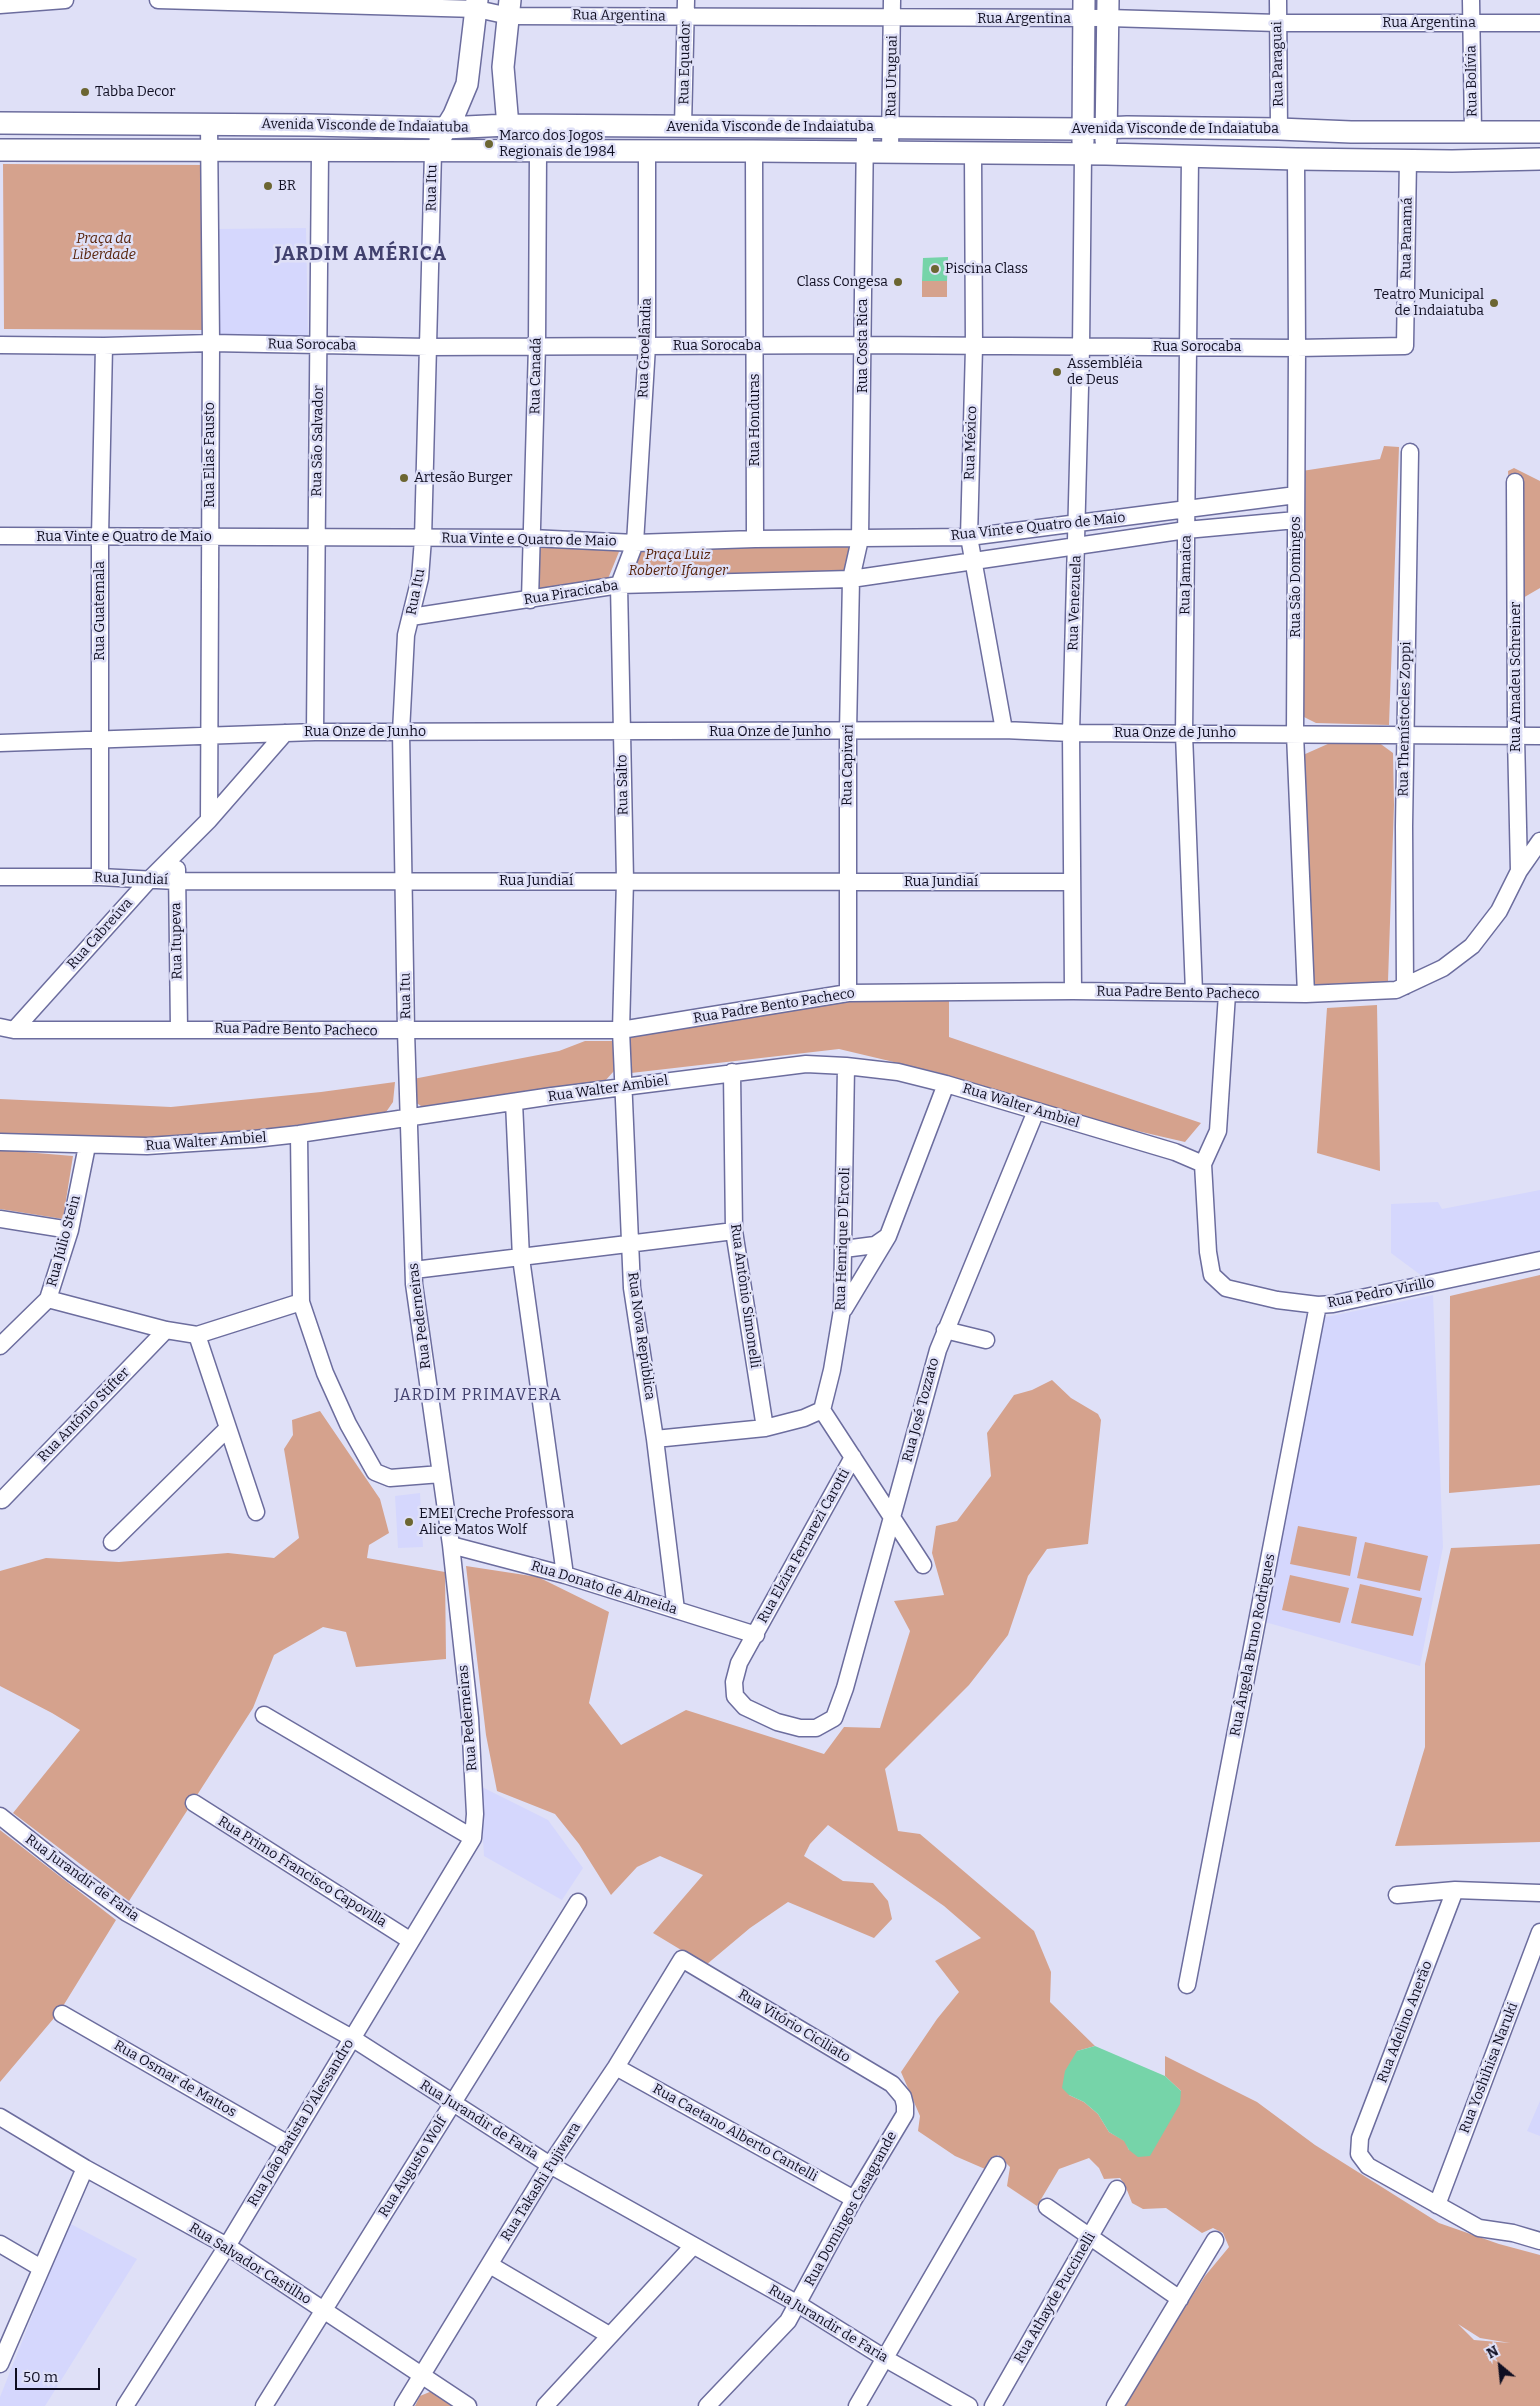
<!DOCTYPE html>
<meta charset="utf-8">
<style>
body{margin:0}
#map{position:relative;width:1540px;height:2406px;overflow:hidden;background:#dfe0f7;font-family:Bitter,serif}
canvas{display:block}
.north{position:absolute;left:1475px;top:2341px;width:50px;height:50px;-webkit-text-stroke:4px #dfe0f7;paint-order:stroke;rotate:332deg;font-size:14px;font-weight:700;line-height:20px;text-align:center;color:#0f0e21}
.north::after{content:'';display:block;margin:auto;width:18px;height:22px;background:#0f0e21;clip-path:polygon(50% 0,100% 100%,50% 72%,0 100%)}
.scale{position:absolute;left:15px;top:2368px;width:85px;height:22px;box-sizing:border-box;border:2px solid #0f0e21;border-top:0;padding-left:6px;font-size:15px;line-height:18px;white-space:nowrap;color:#0f0e21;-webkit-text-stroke:4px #dfe0f7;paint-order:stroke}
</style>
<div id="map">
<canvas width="1540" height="2406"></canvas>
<div class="north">N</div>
<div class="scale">50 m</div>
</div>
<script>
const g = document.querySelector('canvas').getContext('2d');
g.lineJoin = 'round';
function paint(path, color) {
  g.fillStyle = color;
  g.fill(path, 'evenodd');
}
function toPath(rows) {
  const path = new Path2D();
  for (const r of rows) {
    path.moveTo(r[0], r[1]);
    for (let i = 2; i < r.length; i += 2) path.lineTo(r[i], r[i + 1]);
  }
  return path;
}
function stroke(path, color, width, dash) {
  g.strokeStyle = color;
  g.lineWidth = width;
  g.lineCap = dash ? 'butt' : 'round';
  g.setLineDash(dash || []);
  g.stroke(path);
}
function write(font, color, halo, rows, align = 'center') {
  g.font = font + ' Bitter,serif';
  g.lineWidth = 5;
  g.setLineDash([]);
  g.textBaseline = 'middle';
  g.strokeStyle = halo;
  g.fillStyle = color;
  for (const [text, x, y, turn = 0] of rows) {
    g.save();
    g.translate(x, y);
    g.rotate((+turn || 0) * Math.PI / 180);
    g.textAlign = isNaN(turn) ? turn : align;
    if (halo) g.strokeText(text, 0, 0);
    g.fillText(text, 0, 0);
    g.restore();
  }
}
paint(toPath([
 [306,228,308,336,220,334,217,229],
 [1540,1190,1540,1253,1426,1279,1391,1253,1391,1204,1438,1202,1442,1209],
 [1433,1295,1443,1547,1420,1666,1265,1622,1321,1318],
 [420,1493,423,1547,398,1548,395,1496],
 [480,1786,548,1820,583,1868,562,1900,484,1856],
 [1540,2101,1540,2136,1527,2131],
 [69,2223,137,2259,45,2406,0,2406,0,2397]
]), '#d5d7fd');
paint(toPath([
 [3,164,206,165,206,330,4,329],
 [922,281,947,281,947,297,922,297],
 [1384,446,1399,447,1389,725,1316,723,1302,716,1302,471,1380,459],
 [1514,468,1540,481,1540,588,1516,602,1508,471],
 [531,538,623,542,605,586,530,600],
 [860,539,851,579,619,585,635,543],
 [1378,742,1393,753,1394,805,1388,981,1311,989,1303,755,1330,743],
 [949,999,949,1037,1201,1123,1185,1142,1064,1114,936,1072,839,1049,631,1073,628,1038,694,1025,847,1002],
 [1377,1005,1380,1171,1317,1153,1327,1008],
 [585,1041,613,1041,614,1071,604,1082,424,1108,415,1102,413,1079,559,1051],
 [395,1082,393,1102,384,1115,356,1122,158,1142,0,1135,0,1099,171,1107,321,1092],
 [0,1150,73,1156,63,1219,0,1209],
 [1540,1275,1540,1485,1449,1493,1450,1296],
 [1052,1380,1071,1398,1098,1414,1101,1420,1088,1544,1047,1549,1028,1576,1008,1635,969,1685,885,1769,898,1831,920,1834,1034,1931,1051,1972,1050,2002,1095,2046,1077,2051,1069,2095,1084,2102,1098,2114,1109,2132,1125,2141,1129,2150,1181,2091,1165,2076,1165,2056,1257,2102,1315,2145,1439,2223,1499,2244,1540,2255,1540,2406,1122,2406,1205,2276,1229,2247,1223,2233,1213,2228,1202,2233,1166,2208,1143,2209,1132,2203,1125,2185,1120,2178,1104,2179,1099,2168,1089,2158,1059,2169,1037,2206,1007,2186,1010,2167,998,2155,985,2169,955,2156,918,2131,920,2116,901,2072,937,2019,959,1992,935,1961,981,1938,944,1906,828,1825,810,1844,804,1856,843,1881,873,1883,888,1901,892,1919,874,1938,788,1902,750,1928,706,1965,653,1933,703,1875,660,1856,637,1867,611,1895,579,1844,555,1814,497,1791,486,1735,466,1566,538,1577,609,1612,589,1703,621,1745,686,1710,824,1754,844,1727,880,1728,910,1631,894,1601,944,1595,932,1553,936,1526,957,1521,991,1476,987,1433,1014,1395,1032,1390],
 [1458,2324,1480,2338,1510,2343,1474,2340],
 [320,1411,380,1499,389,1533,369,1545,367,1558,445,1572,446,1659,356,1667,346,1632,323,1627,274,1655,253,1708,129,1901,13,1813,80,1730,52,1713,0,1686,0,1571,46,1558,119,1562,228,1553,274,1558,299,1538,284,1449,293,1435,292,1420],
 [1298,1526,1357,1537,1350,1576,1290,1564],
 [1365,1542,1428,1556,1420,1591,1357,1578],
 [1540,1544,1540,1842,1395,1846,1425,1747,1425,1664,1451,1548],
 [1290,1575,1349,1588,1340,1623,1282,1610],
 [1360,1584,1422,1598,1413,1636,1351,1623],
 [0,1830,116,1920,60,2011,0,2082],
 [432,2391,461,2406,415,2406,420,2396]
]), '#d5a28d');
paint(toPath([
 [948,257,947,281,922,281,923,258],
 [1095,2046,1165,2076,1181,2091,1180,2104,1150,2156,1138,2157,1129,2150,1124,2141,1109,2132,1098,2114,1084,2102,1069,2095,1062,2088,1065,2071,1077,2051]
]), '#76d4a9');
const minor = toPath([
 [158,0,477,9,509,16,1108,18,1278,23,1540,23],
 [1278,0,1279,129],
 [1471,0,1473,131],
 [0,5,65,0],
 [683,126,686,0],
 [647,151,647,346,635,543,619,585,625,880,621,1030,632,1288,655,1439,676,1610],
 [754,151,755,539],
 [890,153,892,0],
 [973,153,974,347,969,537,1004,730],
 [1190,157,1184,734,1194,992],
 [1296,159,1297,348,1295,734,1306,994],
 [0,345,104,346,211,343,428,347,863,345,1297,348,1405,346,1408,159],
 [1515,482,1516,736,1519,871],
 [0,536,531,538,635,543,755,539,969,537,1296,495],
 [530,600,537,345,538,152],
 [411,617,619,585,851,579,1186,530,1296,520],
 [315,732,320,151],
 [0,743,315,732,1004,730,1071,733,1540,736],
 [209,820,211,343,209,124],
 [177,869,179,1029],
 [0,877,100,877,176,881,1072,882],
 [100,877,100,537,104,346],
 [1405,986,1404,826,1410,452],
 [1073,991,1071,733,1081,348,1083,154],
 [848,993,848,732,851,579,860,539,865,128],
 [1227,994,1218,1131,1203,1164,1208,1252,1212,1275,1226,1288,1277,1300,1318,1305,1333,1304,1540,1260],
 [0,1027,14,1030,621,1030,848,993,1073,991,1306,994,1396,990,1443,968,1472,946,1499,911,1519,871,1540,841],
 [14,1030,149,880,209,820,285,733],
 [732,1072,734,1231,765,1428],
 [514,1102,521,1258,565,1575],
 [299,1134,301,1302,325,1373,348,1424,375,1472,390,1478,441,1474],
 [0,1142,147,1146,254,1139,299,1134,552,1096,806,1064,846,1066,898,1072,946,1084,1175,1152,1203,1164],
 [0,1219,70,1230],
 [844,1249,875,1245,888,1236],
 [414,1270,734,1231],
 [48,1299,166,1330,197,1335,301,1302],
 [844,1309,888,1236,946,1084],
 [945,1330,986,1340],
 [197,1335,256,1512],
 [0,1346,48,1299,70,1230,87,1146],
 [822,1410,832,1370,842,1310,846,1066],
 [822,1410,923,1565],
 [655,1439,765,1428,804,1418,822,1410],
 [853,1457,739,1663,734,1682,735,1696,745,1707,777,1722,800,1728,816,1728,834,1718,845,1688,938,1350,1036,1111],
 [2,1500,166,1330],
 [112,1542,228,1428],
 [451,1545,565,1575,756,1635],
 [264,1715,473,1838],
 [194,1803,411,1941],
 [0,1816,73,1874,127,1913,352,2038,550,2165,798,2304,886,2359,969,2406],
 [1455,1890,1360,2138,1359,2154,1368,2166,1479,2228,1513,2233,1540,2241],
 [1397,1895,1455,1890,1540,1893],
 [1187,1985,1318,1305],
 [62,2014,288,2144],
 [616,2067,854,2199],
 [0,2117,85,2168,227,2246,468,2406],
 [1437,2205,1540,1932],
 [1047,2207,1180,2299],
 [0,2244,41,2268],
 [490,2265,609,2335],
 [0,2364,85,2168],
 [125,2406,227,2246,473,1838,475,1814,470,1718,451,1545,414,1284,406,1031,401,732,406,635,420,578,423,539,433,152],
 [264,2406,578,1902],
 [403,2406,550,2165,616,2067,682,1959,892,2084,903,2097,905,2105,905,2114,854,2199,788,2321,707,2406],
 [545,2406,693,2246],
 [857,2406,997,2165],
 [993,2406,1117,2189],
 [1115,2406,1215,2240]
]);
const major = toPath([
 [0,123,308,125,445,128,508,125,1084,129,1127,127,1279,129,1351,132,1540,132],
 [440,138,454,115,467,84,477,0],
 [509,138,503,67,510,0],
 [1106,141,1108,0],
 [1083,142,1084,0],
 [0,150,754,151,1106,154,1296,159,1452,161,1540,159]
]);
stroke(minor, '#6c6d9e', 19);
stroke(major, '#6c6d9e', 24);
stroke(minor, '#fff', 16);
stroke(major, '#fff', 21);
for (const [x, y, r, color] of [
 [85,92,5,"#6c6632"],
 [489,144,5,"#6c6632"],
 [268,186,5,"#6c6632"],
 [935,269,5,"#6c6632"],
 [898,282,5,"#6c6632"],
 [1494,303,5,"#6c6632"],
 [1057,372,5,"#6c6632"],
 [404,478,5,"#6c6632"],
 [409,1522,5,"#6c6632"]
]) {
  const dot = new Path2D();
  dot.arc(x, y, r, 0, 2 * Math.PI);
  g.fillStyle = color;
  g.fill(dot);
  stroke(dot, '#dfe0f7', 2);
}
write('14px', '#0f0e21', '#dfe0f7', [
 ["Rua Argentina",619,16,1],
 ["Rua Argentina",1024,19],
 ["Rua Argentina",1429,23],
 ["Rua Equador",685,63,-89],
 ["Rua Paraguai",1278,64,-91],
 ["Rua Uruguai",892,76,-89],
 ["Rua Bolívia",1472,81,-91],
 ["Avenida Visconde de Indaiatuba",365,126,1],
 ["Avenida Visconde de Indaiatuba",770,127],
 ["Avenida Visconde de Indaiatuba",1175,129],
 ["Rua Itu",432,188,-89],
 ["Rua Panamá",1407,238,-89],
 ["Rua Sorocaba",312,345,1],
 ["Rua Sorocaba",717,346],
 ["Rua Costa Rica",863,346,-90],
 ["Rua Sorocaba",1197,347],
 ["Rua Groelândia",645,348,-88],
 ["Rua Canadá",536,376,-89],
 ["Rua Honduras",755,420,-90],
 ["Rua São Salvador",318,441,-89],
 ["Rua México",971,443,-88],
 ["Rua Elias Fausto",210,455,-90],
 ["Rua Vinte e Quatro de Maio",1038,527,-6],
 ["Rua Vinte e Quatro de Maio",124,537],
 ["Rua Vinte e Quatro de Maio",529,540,1],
 ["Rua Jamaica",1186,575,-89],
 ["Rua São Domingos",1296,577,-90],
 ["Rua Itu",416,592,-79],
 ["Rua Piracicaba",571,593,-9],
 ["Rua Venezuela",1075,603,-88],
 ["Rua Guatemala",100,611,-90],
 ["Rua Amadeu Schreiner",1516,677,-90],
 ["Rua Themístocles Zoppi",1405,719,-89],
 ["Rua Onze de Junho",365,732],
 ["Rua Onze de Junho",770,732],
 ["Rua Onze de Junho",1175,733],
 ["Rua Capivari",848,765,-89],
 ["Rua Salto",623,785,-91],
 ["Rua Jundiaí",131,879,2],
 ["Rua Jundiaí",536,881],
 ["Rua Jundiaí",941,882],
 ["Rua Cabreúva",100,934,-48],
 ["Rua Itupeva",177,941,-91],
 ["Rua Padre Bento Pacheco",1178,993,1],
 ["Rua Itu",406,996,-91],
 ["Rua Padre Bento Pacheco",774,1006,-9],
 ["Rua Padre Bento Pacheco",296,1030,1],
 ["Rua Walter Ambiel",608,1089,-8],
 ["Rua Walter Ambiel",1021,1106,17],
 ["Rua Walter Ambiel",206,1142,-4],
 ["Rua Henrique D'Ercoli",843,1239,-88],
 ["Rua Júlio Stein",64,1241,-75],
 ["Rua Pedro Virillo",1381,1293,-11],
 ["Rua Antônio Simonelli",745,1296,82],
 ["Rua Pederneiras",420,1316,-97],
 ["Rua Nova República",641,1336,82],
 ["Rua José Tozzato",921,1410,-75],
 ["Rua Antônio Stifter",84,1415,-46],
 ["Rua Elzira Ferrarezi Carotti",804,1546,-61],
 ["Rua Donato de Almeida",604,1588,17],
 ["Rua Ângela Bruno Rodrigues",1253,1645,-79],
 ["Rua Pederneiras",468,1718,-95],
 ["Rua Primo Francisco Capovilla",302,1872,32],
 ["Rua Jurandir de Faria",82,1878,36],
 ["Rua Adelino Anerão",1405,2022,-69],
 ["Rua Vitório Ciciliato",794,2026,31],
 ["Rua Yoshihisa Naruki",1489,2068,-69],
 ["Rua Osmar de Mattos",175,2079,30],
 ["Rua Jurandir de Faria",479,2120,32],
 ["Rua João Batista D'Alessandro",301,2123,-59],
 ["Rua Caetano Alberto Cantelli",735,2133,29],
 ["Rua Augusto Wolf",413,2167,-58],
 ["Rua Takashi Fujiwara",541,2182,-58],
 ["Rua Domingos Casagrande",851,2209,-61],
 ["Rua Salvador Castilho",250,2264,32],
 ["Rua Athayde Puccinelli",1055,2298,-60],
 ["Rua Jurandir de Faria",828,2324,31]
]);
write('14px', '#0f0e21', '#dfe0f7', [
 ["Tabba Decor",95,92],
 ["Marco dos Jogos",499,136],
 ["Regionais de 1984",499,152],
 ["BR",278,186],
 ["Piscina Class",945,269],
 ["Class Congesa",888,282,"right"],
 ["Teatro Municipal",1484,295,"right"],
 ["de Indaiatuba",1484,311,"right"],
 ["Assembléia",1067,364],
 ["de Deus",1067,380],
 ["Artesão Burger",414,478],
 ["EMEI Creche Professora",419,1514],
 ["Alice Matos Wolf",419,1530]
], 'left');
write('italic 14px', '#57230b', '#dfe0f7', [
 ["Praça da",104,239],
 ["Liberdade",104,255],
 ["Praça Luiz",678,555],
 ["Roberto Ifanger",678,571]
]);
g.letterSpacing = '1px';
write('16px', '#41406e', '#dfe0f7', [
 ["JARDIM PRIMAVERA",478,1396]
]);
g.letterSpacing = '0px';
g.letterSpacing = '1px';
write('bold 19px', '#41406e', '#dfe0f7', [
 ["JARDIM AMÉRICA",361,255]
]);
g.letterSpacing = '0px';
</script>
